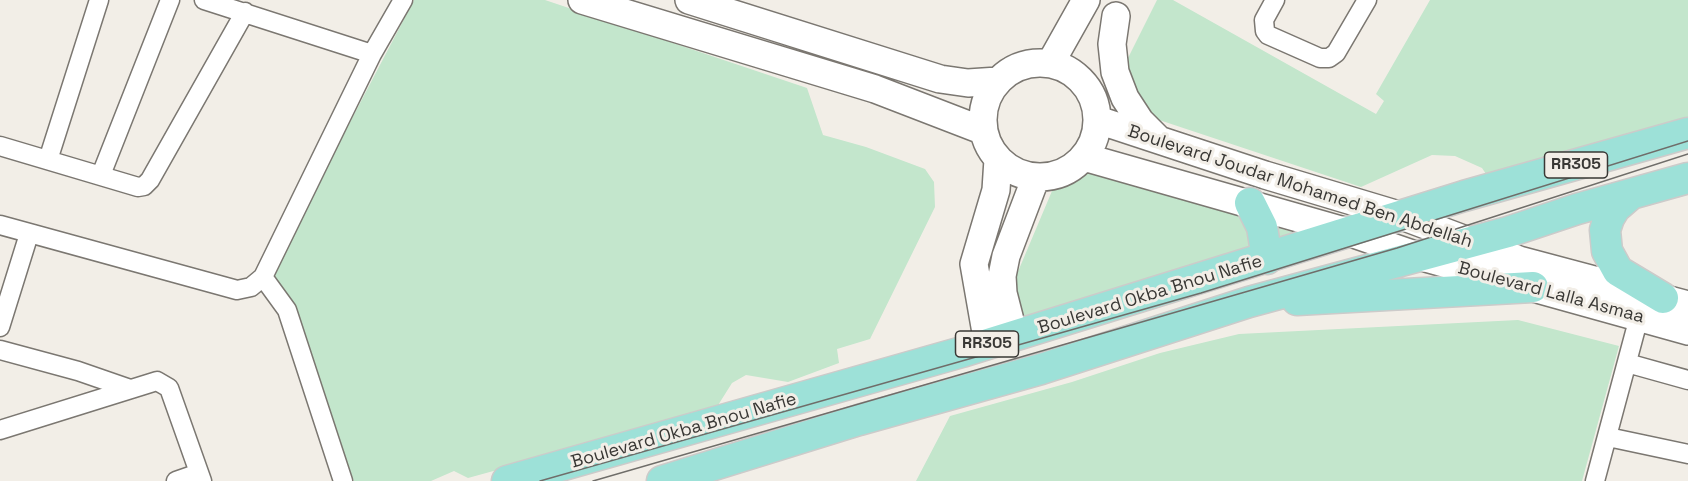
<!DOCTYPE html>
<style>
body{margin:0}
canvas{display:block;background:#f2eee7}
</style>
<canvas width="1688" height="481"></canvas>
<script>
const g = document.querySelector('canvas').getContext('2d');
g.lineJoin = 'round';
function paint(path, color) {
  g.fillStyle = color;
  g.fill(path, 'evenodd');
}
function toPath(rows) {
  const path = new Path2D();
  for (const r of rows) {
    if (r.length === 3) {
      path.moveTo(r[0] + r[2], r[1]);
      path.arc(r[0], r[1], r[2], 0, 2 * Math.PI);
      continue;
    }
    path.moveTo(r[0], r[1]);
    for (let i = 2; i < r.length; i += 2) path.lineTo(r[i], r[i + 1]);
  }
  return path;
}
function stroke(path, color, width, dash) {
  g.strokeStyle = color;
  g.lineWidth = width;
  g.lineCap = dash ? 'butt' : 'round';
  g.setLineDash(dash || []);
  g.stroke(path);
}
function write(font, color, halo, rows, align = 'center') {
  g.font = font + ' "Space Grotesk",sans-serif';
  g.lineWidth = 6;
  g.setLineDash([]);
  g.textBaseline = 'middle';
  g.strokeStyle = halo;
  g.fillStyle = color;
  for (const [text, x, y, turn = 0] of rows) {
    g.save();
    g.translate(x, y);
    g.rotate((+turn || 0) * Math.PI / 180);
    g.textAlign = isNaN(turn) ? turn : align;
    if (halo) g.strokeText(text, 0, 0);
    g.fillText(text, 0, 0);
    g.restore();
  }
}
paint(toPath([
 [414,0,545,0,807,88,823,135,866,147,925,169,934,182,935,207,870,339,837,349,839,363,788,382,746,375,732,383,715,410,468,478,454,471,431,481,354,481,271,273],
 [1157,0,1173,0,1376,114,1384,101,1376,94,1430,0,1688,0,1688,128,1492,183,1482,168,1455,156,1432,155,1361,187,1117,106,1111,92],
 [1092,172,1312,238,1026,325,1014,281,1052,191],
 [1518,320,1619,346,1582,481,916,481,950,416,1072,382,1160,353,1239,334]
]), '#c3e6cc');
const street = toPath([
 [204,0,372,54],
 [1275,0,1264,20,1265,31,1268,35,1320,58,1329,58,1336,53,1367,0],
 [0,146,138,187,144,186,150,180,245,12],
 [48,160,99,0],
 [101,175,170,0],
 [0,225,237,290,251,287,263,277,372,54,403,0],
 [263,277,287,310,343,481],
 [0,327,29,234],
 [0,350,78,371,130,389],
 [1627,363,1688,380],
 [0,430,157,381,169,388,202,481],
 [1608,437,1688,454],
 [176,481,199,473],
 [1595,481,1639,317]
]);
const secondary = toPath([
 [582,0,875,89,984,131],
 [689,0,940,79,968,83,998,81],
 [1116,16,1112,44,1115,72,1125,98,1140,121,1159,140],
 [1040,120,57],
 [1050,64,1086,0],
 [1098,120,1265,175,1402,216,1519,260,1688,305],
 [1084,157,1351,233,1415,255,1688,331],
 [1014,336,1003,293,1002,276,1006,256,1036,177],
 [988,344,974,264,996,190,998,159]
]);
const primary = toPath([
 [1630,195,1615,208,1609,218,1605,230,1607,251,1618,271,1663,298],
 [1250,203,1262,227,1267,259],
 [1297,300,1533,287],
 [507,481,962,352,1464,196,1688,133],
 [662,481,859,420,1041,369,1249,302,1508,232,1577,209,1688,178]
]);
stroke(street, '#7b7771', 21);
stroke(secondary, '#7b7771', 30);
stroke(primary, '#cccbca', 33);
stroke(street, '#fff', 18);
stroke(secondary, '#fff', 27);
stroke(primary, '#9de1d8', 30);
stroke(toPath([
 [540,481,1201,293,1688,141],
 [593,481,1397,248,1688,154]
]), '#6f6d69', 1.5);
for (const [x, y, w] of [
 [1576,165,63],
 [987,344,63]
]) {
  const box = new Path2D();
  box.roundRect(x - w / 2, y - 13, w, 26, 4.5);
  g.fillStyle = '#f2eee7';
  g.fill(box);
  stroke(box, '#393835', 1.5);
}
write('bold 16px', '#393835', null, [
 ["RR305",1576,165],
 ["RR305",987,344]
]);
write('18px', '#393835', '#f2eee7', [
 ["Boulevard Joudar Mohamed Ben Abdellah",1300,187,18],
 ["Boulevard Lalla Asmaa",1551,293,15],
 ["Boulevard Okba Bnou Nafie",1150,295,-17],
 ["Boulevard Okba Bnou Nafie",684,431,-16]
]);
</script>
